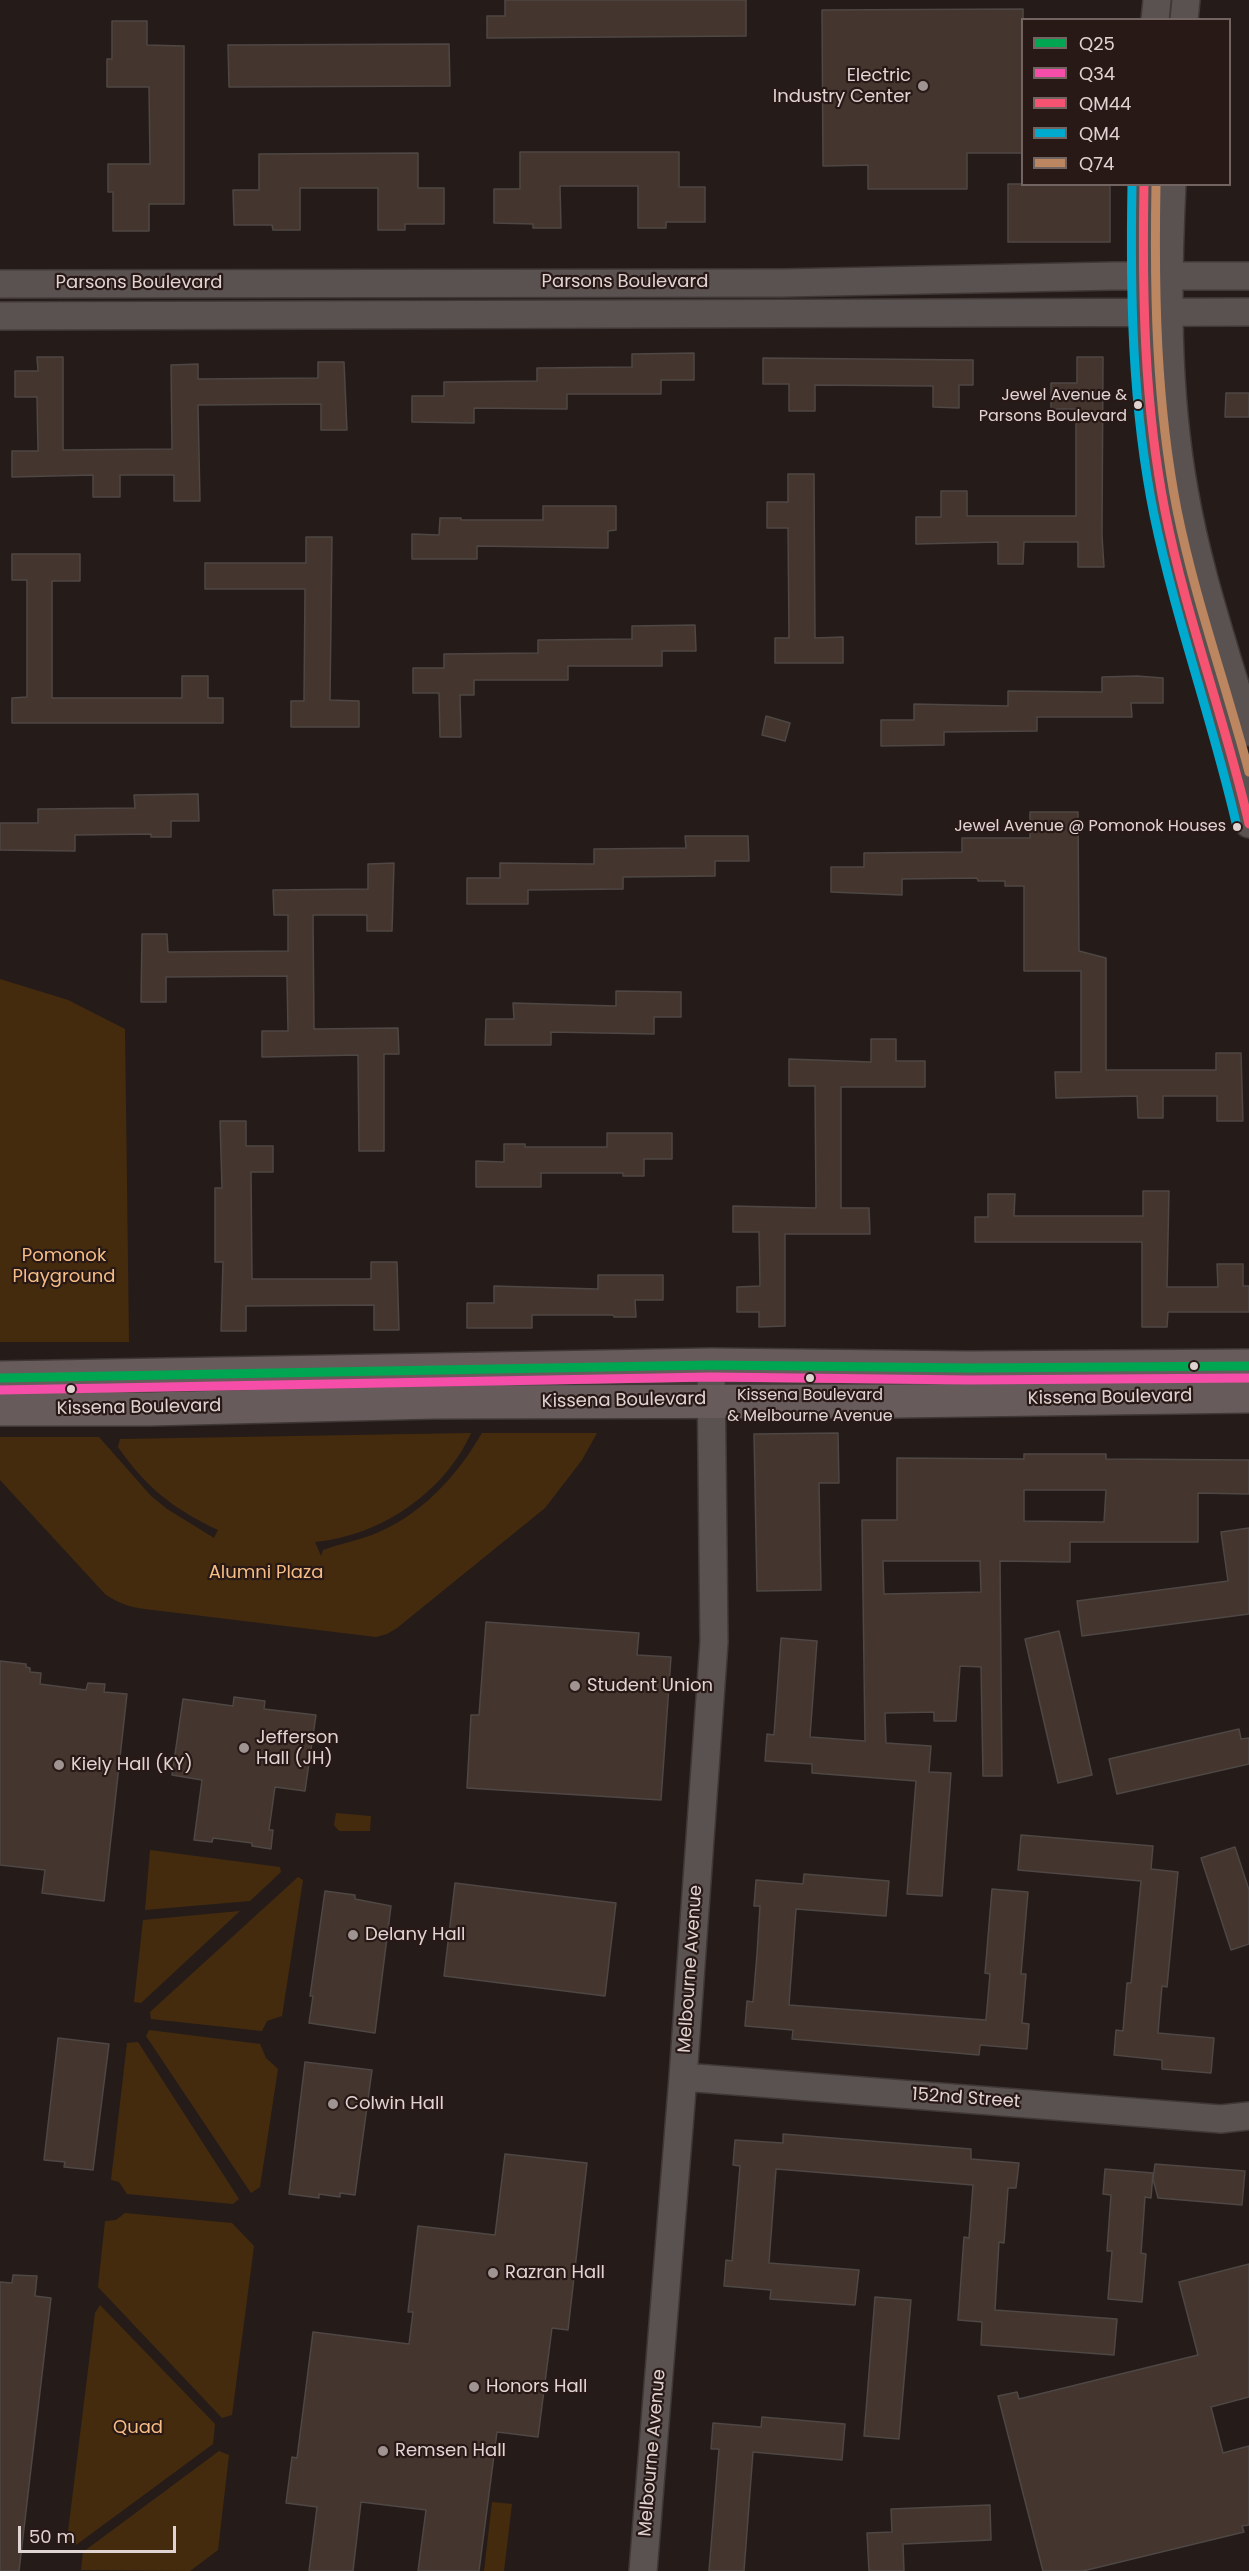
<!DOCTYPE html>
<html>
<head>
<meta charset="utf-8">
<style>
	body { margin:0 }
	#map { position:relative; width:1249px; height:2571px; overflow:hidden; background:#251c1a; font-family:Poppins,sans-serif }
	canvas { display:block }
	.legend { position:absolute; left:1021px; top:18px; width:210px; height:168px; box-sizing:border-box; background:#291916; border:2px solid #726461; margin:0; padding:8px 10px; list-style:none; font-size:18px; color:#e0d4d2 }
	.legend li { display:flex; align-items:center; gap:12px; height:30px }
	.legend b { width:30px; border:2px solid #726461 }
	.scale { position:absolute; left:18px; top:2526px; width:158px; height:27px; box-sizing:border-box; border:3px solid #e0d4d2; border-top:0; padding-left:8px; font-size:18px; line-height:21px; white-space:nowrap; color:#e0d4d2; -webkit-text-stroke:4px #291916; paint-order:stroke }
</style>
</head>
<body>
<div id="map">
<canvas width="1249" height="2571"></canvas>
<ul class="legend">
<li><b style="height:8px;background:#00a651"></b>Q25</li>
<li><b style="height:8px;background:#f54da8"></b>Q34</li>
<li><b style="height:8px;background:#f65372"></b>QM44</li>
<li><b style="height:8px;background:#00a9ce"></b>QM4</li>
<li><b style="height:8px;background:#bb8660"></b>Q74</li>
</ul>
<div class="scale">50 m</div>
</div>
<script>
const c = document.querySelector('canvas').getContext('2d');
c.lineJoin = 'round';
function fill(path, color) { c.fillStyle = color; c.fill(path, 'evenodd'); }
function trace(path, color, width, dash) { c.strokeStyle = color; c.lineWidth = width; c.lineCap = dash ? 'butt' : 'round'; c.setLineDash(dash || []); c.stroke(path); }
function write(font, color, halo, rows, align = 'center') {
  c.font = font + ' Poppins,sans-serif'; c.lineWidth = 4.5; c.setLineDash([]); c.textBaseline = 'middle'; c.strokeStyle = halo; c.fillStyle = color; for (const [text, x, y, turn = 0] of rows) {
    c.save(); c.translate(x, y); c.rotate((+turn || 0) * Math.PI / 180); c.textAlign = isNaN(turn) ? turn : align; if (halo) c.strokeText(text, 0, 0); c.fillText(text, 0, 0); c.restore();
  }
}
fill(new Path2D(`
	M0,979L68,1000L125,1029L129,1342H0Z
	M471,1433C444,1493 380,1536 315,1542L321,1556L323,1550C339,1544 356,1541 372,1535C420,1516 456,1478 482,1433H597L582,1460L545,1508L397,1628L387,1634L376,1637L153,1610C134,1608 120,1605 105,1594L0,1480V1437H99L151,1496L167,1509L214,1538L218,1530C172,1508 147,1488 118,1447L120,1439Z
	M336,1813L371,1816L370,1831H339L334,1825Z
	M150,1850L280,1867L281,1872L250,1901L145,1910Z
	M298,1877L303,1880L282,2016L267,2021L262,2031L151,2019L150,2012Z
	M240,1911L141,2003L134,2002L143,1920Z
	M149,2030L260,2044L266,2058L278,2069L260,2187L251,2193L146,2036Z
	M138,2042L239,2199L233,2204L127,2194L119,2182L111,2180L127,2043Z
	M125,2213L232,2223L254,2246L232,2415L222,2418L98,2287L105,2221L116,2220Z
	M100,2305L215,2424L213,2444L76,2545L67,2540L95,2313Z
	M219,2451L229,2455L218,2550L190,2571L81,2570L83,2552Z
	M492,2502L512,2504L504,2571H484Z`), '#452b0d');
const building = new Path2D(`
	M505,0H746V36L487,38V16H505Z
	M1023,9V153H967V189H868V165L823,166L822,10Z
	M112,21H147V45L184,46V204H149V231H113V192H108V164H150L149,87H107V59H112Z
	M449,44L450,86L229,87L228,45Z
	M520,152H679V187H705V222H666V228H638V186H560L561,228H533V224L494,223V189H520Z
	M418,153V188H444V224H405V230H378V188H300V230H273L272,225H234L233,190H259V154Z
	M1008,184H1110V242H1008Z
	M694,353V380H661V394H567V409L474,408V423L412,422V396H444V382L537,381V368L632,367V354Z
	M37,357H63V450L172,449L171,365L198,364V379L318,378V362H344L347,430H321V404L198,405L200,501H174V475H120V497H93V475L12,477V451H38L37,397H15V371H38Z
	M1077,357H1103L1102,536L1104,567H1078V542H1024L1023,564H998V542L916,544V517H941V491H967V516H1076V409H1051V383H1077Z
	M763,358L973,360V385H959V408L933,407V386L815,385V411H789V384H763Z
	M1226,393H1249V417H1225Z
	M788,474H814L815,638L843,637V663H775V638H789L788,528H767V502H788Z
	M543,506H616V530L608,531V548L477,546V559H412V534L439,535L440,518H461V520H543Z
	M306,537H332L330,700L359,701V727H291V701H304L305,589H205V563H306Z
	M12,554H80V581H52V698H182V676H208V698H223V723H12V698L27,697V580H12Z
	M695,625L696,651H662V666H568V680H474V695H460L461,737H440L439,693H413V668H444V654L538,653V640L632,639V626Z
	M1137,676L1163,678V703H1131L1132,717H1037V731L944,732V745L881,746V720H914V704L1008,706V691L1102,692V677Z
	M766,716L790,723L785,741L762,735Z
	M198,794L199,821H171V837H151V834L75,835V851L0,850V823H38V809L135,808L134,795Z
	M1030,812H1078L1079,951L1106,958V1070H1216V1053H1241L1243,1121H1217V1096H1163V1118H1138L1137,1096L1056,1098L1055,1072H1081V971H1024V886H1005V881H978L977,878L902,879V895L831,892V867H864V853L962,852V838H1030Z
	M685,836H748L749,861H715V876L623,877V889L528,890V904H467V878H500V863L594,864V849L686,848Z
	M394,863L392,931H367V915H313L314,1029L398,1028L399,1054H384V1151H359L358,1055L262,1057V1031H288L287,976L166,977V1002H141L142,934H167L168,952L288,951V915H274L273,890L368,889V864Z
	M616,991L681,992V1017H654V1034L551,1032V1045H485L486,1019H514L513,1003L616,1006Z
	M871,1039H896V1061H925V1087H841V1208H869L870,1234H785V1326L759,1327V1312H737V1287L760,1286L759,1232H733V1206L816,1208L815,1086H789V1059L871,1062Z
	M220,1121H246V1146H273V1172H251L252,1279H371V1262H397L399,1330H374V1305L246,1306V1331H221L223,1262H215V1188H222Z
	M607,1133H672V1159H644V1176H623V1173H541V1187H476V1161L504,1162V1144H525V1147H607Z
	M1143,1191H1169L1167,1287H1218L1217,1264H1243V1286H1249V1312H1168L1167,1327H1142V1242H975V1217H988V1194H1015L1014,1216H1143Z
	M598,1275H663V1300H635L636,1317H614L613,1315H532V1328H467V1303H494V1286L598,1289Z
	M838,1433L839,1483H819L821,1590L757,1591L754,1434Z
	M1024,1454H1106V1459L1249,1460V1494L1198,1493V1542H1070V1562L1000,1561L1002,1776H983L981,1667L960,1666L956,1721H934V1712L885,1713L886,1743L931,1746L929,1772L951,1773L942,1896L907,1894L916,1781L812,1773V1764L765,1761L767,1734L774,1735L781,1638L817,1641L810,1737L865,1741L862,1520H897V1458L1024,1459ZM1024,1490H1106L1104,1522L1024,1521ZM883,1561H980L981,1592L884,1594Z
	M1249,1528V1614L1082,1636L1077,1601L1228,1581L1221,1532Z
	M486,1622L639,1633L637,1655L671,1657L661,1800L467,1788L471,1715H479Z
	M1059,1631L1092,1775L1058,1783L1025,1639Z
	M0,1661L26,1664V1667L30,1668V1672L41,1673L40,1684L86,1690L88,1683L105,1684L104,1692L127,1694L104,1901L42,1893L45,1870L0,1865Z
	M234,1697L265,1701L264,1709L316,1715L305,1791L275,1787L269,1830H273L271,1849L252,1846V1843L213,1838L212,1842L194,1840L202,1780L172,1775L183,1699L233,1706Z
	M1239,1729L1241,1739L1249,1738V1764L1117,1794L1109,1759Z
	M1021,1835L1153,1846L1151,1869L1178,1872L1167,1987L1162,1986L1158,2033L1214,2038L1211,2073L1162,2069V2060L1114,2055L1116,2030L1123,2031L1127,1983H1131L1141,1881L1018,1870Z
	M1235,1847L1249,1890V1944L1231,1950L1201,1858Z
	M804,1874L889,1881L886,1916L796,1909L789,2005L986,2020L990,1974L985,1973L992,1889L1028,1892L1021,1974H1026L1022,2023L1029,2024L1027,2049L980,2045L979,2055L956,2053L792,2039L793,2030L745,2026L747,2001L753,2002L757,1954L760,1906H754L756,1880L803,1884Z
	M455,1883L616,1903L605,1996L444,1976Z
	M325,1891L355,1895V1899L391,1906L375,2033L309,2023L313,1996H310Z
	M58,2038L109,2044L93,2170L64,2167L65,2162L44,2160Z
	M305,2062L372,2070L355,2195L340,2193V2197L319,2194V2198L289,2194Z
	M783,2134L971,2149V2159L1019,2163L1016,2188H1008L1004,2243L999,2242L995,2310L1117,2319L1114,2355L981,2345L982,2322L958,2320L964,2237L969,2238L973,2185L776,2169L769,2263L859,2270L855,2305L770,2299L771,2290L724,2286L726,2260L732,2261L740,2166L733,2165L735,2140L783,2143Z
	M505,2154L587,2163L568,2330L552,2328L538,2437L497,2432L479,2571H418L426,2510L361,2502L353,2571H309L317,2507L286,2503L292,2457L297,2458L313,2332L409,2344L413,2312H408L418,2226L495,2235Z
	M1155,2164L1245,2171L1242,2205L1158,2198L1153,2179Z
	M1105,2169L1153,2173L1151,2198L1145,2197L1143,2226L1141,2253L1146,2254L1142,2302L1108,2299L1112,2251H1107L1111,2195L1103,2194Z
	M1249,2264V2397L1211,2407L1223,2453L1249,2446V2525L1242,2526L1244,2532L1083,2571H1043L998,2396L1017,2392L1019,2399L1198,2355L1179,2282Z
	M13,2275L37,2276L35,2296L51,2298L19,2571H0V2282L12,2283Z
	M875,2297L911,2300L899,2439L864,2436Z
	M762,2417L845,2424L842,2460L753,2452L744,2571H709L719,2449H711L713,2423L761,2427Z
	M990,2505L991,2540L903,2544L904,2571H869L867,2533L892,2532L891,2509Z`);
fill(building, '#44362e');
trace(building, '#4e4744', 1.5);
const minor = new Path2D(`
	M1155,20L1157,0
	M1184,20L1186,0
	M1144,184C1141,309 1146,434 1175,556C1196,646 1230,733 1249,824
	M1172,184C1167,286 1166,389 1184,490C1198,572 1226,652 1249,732
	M0,284L783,283L1114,276H1249
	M0,316L1249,312
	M683,2077L1221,2119L1249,2116
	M643,2571L683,2077L714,1642L711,1365`);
const major = new Path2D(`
	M0,1378L711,1365L969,1368L1249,1366
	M0,1409H150L433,1402L899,1401L1249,1396`);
trace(minor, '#3f3837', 30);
trace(major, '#3f3837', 36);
trace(minor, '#5a5250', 27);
trace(major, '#675c5b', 33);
trace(new Path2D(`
	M0,1378L711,1365L969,1368L1249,1366`), '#00a651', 9);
trace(new Path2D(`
	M0,1390L711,1377L969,1380L1249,1378`), '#f54da8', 9);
trace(new Path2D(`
	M1144,184C1142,294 1144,404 1165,511C1186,617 1225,719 1249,824`), '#f65372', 9);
trace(new Path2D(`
	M1132,184C1130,295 1132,407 1154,515C1176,621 1213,722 1237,827`), '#00a9ce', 9);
trace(new Path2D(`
	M1156,184C1154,293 1156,403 1177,510C1195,599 1226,685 1249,772`), '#bb8660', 9);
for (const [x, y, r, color] of [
	[923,86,6,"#9f9492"],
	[1138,405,5,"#e0d4d2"],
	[1237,827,5,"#e0d4d2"],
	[1194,1366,5,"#e0d4d2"],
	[810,1378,5,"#e0d4d2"],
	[71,1389,5,"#e0d4d2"],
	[575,1686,6,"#9f9492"],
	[244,1748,6,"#9f9492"],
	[59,1765,6,"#9f9492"],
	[353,1935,6,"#9f9492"],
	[333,2104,6,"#9f9492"],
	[493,2273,6,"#9f9492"],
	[474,2387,6,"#9f9492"],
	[383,2451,6,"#9f9492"]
]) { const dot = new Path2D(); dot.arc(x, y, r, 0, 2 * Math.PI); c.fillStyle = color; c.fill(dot); trace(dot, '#291916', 2); }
write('16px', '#e0d4d2', '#291916', [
	["Jewel Avenue &",1127,396],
	["Parsons Boulevard",1127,417],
	["Jewel Avenue @ Pomonok Houses",1226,827],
	["Kissena Boulevard",810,1396,"center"],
	["& Melbourne Avenue",810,1417,"center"]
], 'right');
write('18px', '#e0d4d2', '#291916', [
	["Electric",911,76,"right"],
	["Industry Center",911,97,"right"],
	["Student Union",587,1686],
	["Jefferson",256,1738],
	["Hall (JH)",256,1759],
	["Kiely Hall (KY)",71,1765],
	["Delany Hall",365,1935],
	["Colwin Hall",345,2104],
	["Razran Hall",505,2273],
	["Honors Hall",486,2387],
	["Remsen Hall",395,2451]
], 'left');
write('18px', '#e0d4d2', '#291916', [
	["Parsons Boulevard",625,282],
	["Parsons Boulevard",139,283],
	["Kissena Boulevard",1110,1398,-1],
	["Kissena Boulevard",624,1401,-1],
	["Kissena Boulevard",139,1408,-1],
	["Melbourne Avenue",691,1969,-86],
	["152nd Street",966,2099,4],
	["Melbourne Avenue",653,2453,-85]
]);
write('18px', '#f6bd84', '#291916', [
	["Pomonok",64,1256],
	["Playground",64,1277],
	["Alumni Plaza",266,1573],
	["Quad",138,2428]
]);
</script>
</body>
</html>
